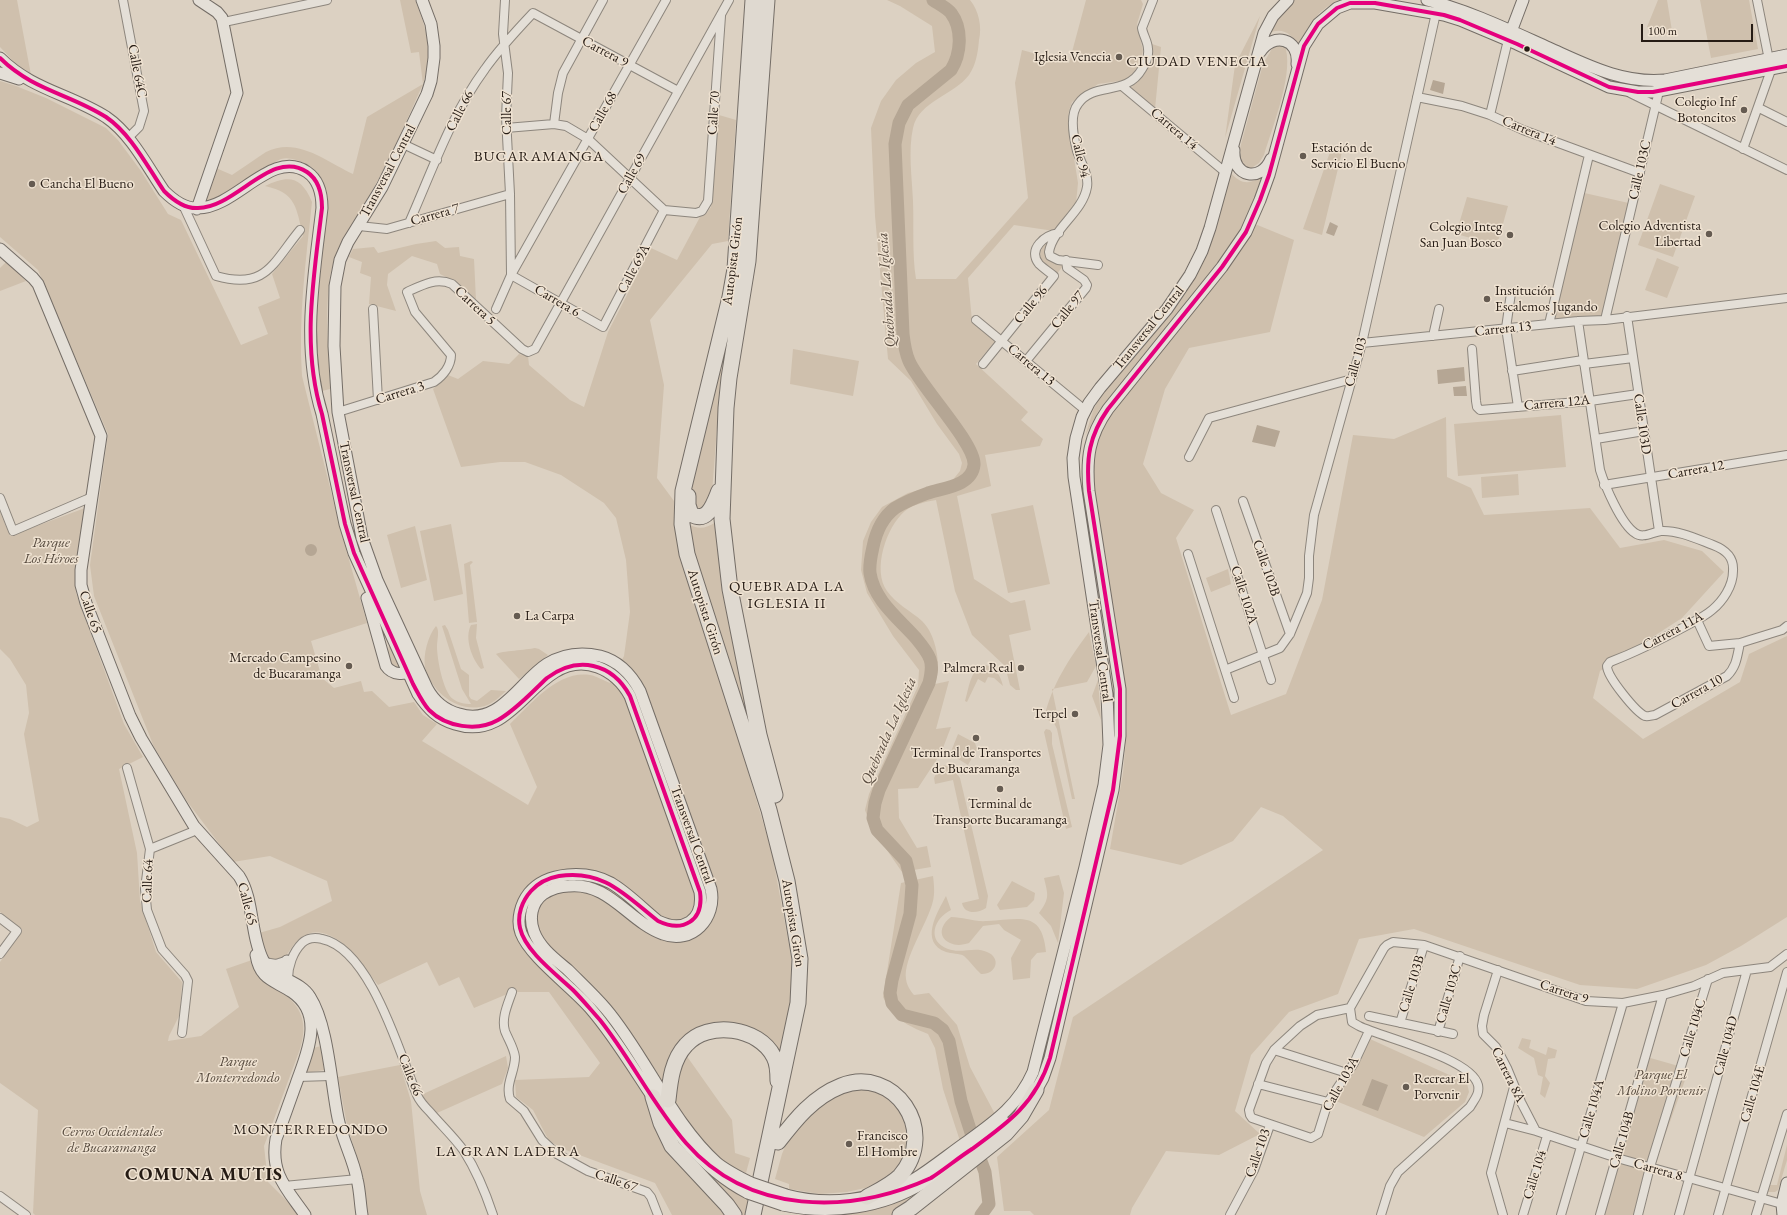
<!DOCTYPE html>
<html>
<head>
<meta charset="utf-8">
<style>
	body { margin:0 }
	#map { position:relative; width:1787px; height:1215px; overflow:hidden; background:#dcd1c2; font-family:"EB Garamond",serif }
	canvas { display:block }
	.scale { position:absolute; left:1641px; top:24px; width:112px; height:18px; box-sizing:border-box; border:2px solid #251b14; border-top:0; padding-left:5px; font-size:12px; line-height:14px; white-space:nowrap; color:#251b14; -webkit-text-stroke:3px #efe2d1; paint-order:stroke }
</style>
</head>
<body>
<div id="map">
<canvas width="1787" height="1215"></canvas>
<div class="scale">100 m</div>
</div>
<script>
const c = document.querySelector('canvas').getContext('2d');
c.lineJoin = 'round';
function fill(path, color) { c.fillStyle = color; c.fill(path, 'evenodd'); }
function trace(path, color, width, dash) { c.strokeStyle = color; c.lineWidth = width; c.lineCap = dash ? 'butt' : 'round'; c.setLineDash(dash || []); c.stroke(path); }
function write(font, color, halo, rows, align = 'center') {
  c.font = font + ' "EB Garamond",serif'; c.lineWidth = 3; c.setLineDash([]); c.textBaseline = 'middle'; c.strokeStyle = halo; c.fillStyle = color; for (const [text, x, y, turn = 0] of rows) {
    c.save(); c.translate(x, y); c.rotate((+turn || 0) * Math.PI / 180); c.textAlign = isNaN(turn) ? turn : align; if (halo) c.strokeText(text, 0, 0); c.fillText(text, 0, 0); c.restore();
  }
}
fill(new Path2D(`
	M0,0H17L31,75L17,65L0,47Z
	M400,0H415C427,29 433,53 423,84C407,119 392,157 372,191C356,221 333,248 329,283C325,318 329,355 330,389L322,391L316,345L315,324L328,200C325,184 321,170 304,163C297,160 289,157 281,159C276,161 271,165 267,167C246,179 227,198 203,203L216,168L232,175C244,167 255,159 266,152C297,136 327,162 353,174L367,117L423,84L419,52L411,53Z
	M887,0H970C979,11 982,27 979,40C978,52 976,65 969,75C954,95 919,101 913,128C908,151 912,177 913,201C914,226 912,254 916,279H956L1028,198L1015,83L1022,50L1069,63L1086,0H1141L1143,4L1137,24L1143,51L1140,62L1133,74L1126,80L1098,84L1072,102L1069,111L1068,120L1078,183L1076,203L1054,231L1014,225L968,278L972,321L996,340L976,364L1028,412L1021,420L1043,439L1040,446L985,455L991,486L957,496L974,579L1011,603L1025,600L1031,630L1009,635L1020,690H1016L1010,685L1005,666L972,635L955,591L936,500C925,502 914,504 905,511C886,527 872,570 887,591C896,604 911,611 922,621C936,634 942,666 935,684L949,681L936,729L951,727L941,753L918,788L898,789L899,818L917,848L927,846L931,867L902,872L871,827L865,810L869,794L918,686L919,670L893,636L867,593L861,570L863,541L871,522L882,507L908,493L951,482L960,471L962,463L959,454L937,424L911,381L888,359L875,216L871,128L881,101L896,80L916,63L935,52L932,26L900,6Z
	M1294,0H1341C1318,8 1308,26 1299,47C1292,34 1283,27 1269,33L1274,20Z
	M1658,0H1667L1673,37L1647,27Z
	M1700,0H1749L1758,49L1711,58Z
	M1260,16L1225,138L1235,65Z
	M1152,44L1161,47L1155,109L1129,89C1145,77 1152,64 1152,44Z
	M1277,44H1284C1296,69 1272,128 1264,155L1259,163L1250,169L1242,165L1240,148L1263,64L1273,47Z
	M0,81L16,86L46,98L106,128L118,140L141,171L168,214L181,220L241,345L268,334L258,307L280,298L272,274L303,236C296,208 297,193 265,186C289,175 301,176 312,202C306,260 298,318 302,376L342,535L367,623L311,641L322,678L334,688L361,681L364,692L372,691L389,707L414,702L423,715L437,724L422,741L528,805L537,787L510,724C531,704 558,670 590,675C597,676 604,681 610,683L624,656L630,612L626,560L616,518L604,503L561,475L525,462H500L461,467L433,389L448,375L458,379L483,361L509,364L519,354L528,356L529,365L570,400L584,407L608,332L651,248L677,260L700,217L706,214L711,207L719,115L736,120L728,241L712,244L650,320L664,385L657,478L674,501V525L684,569L737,734L772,853L791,956L792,992L781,1056L766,1039L702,1029L665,1081L646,1100L667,1149L726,1215H672L655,1183L566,1150L549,1141L533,1110L516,1097L515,1080L589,1077L600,1063L549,992H512L474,1008L459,977L439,986L427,962L378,985C364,967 348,941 326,934C311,929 301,936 292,947C290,950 287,955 284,957C266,969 262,945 259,933L280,927L332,901L327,881L270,856L233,862L186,800L154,747L94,596L90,565L108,434L38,270L0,237Z
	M1338,146L1342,152L1322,235L1303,229L1330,152Z
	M1230,172C1243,187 1252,184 1266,173L1244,225L1232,245L1147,355L1110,397L1099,410L1085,436L1093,411L1101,394L1173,308L1188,288L1198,271Z
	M1660,184L1695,196L1673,257L1638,245Z
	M1580,192L1633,204L1605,320L1549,324Z
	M1467,197L1508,206L1497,245L1456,234Z
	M1255,224L1294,240L1270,332L1189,348L1165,389L1143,464L1161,493L1194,510L1176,538L1231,715L1286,694L1322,600L1353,435L1394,439L1446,417L1447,477L1471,488L1484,515L1590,508L1620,548L1664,540L1702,551L1724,572L1682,618L1600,671L1593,698L1643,739L1740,682L1749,654L1787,636V917L1741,946L1706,965L1637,989L1580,985L1414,929L1359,939L1338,994L1289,1012L1251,1055L1235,1111L1260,1134L1219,1155L1166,1151L1132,1208L1130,1215H1034L1030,1211H1004L997,1157L1049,1110L1073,1017L1323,850L1283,816L1261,807L1233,841L1181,865L1110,849L1123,773L1127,728L1126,691L1094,490C1091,460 1091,451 1104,423Z
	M1052,236L1046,257L1051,261L1063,266L1056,275C1038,258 1034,255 1052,236Z
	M436,241L445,248L459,247L460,256L474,259L476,300L454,281L440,274L437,264L412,256L388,274L387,285L396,311L369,304L371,277L360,273L362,262L349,257L353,249L374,247L378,253L416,244Z
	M1657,258L1679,267L1667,298L1645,290Z
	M6,262L26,281L0,291V268Z
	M793,349L859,361L853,396L790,384Z
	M717,369L724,370L717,427L712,493L708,505L696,510L691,494L693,479Z
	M1561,415L1566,467L1458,476L1454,424Z
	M1518,474L1519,495L1482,498L1481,477Z
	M1033,505L1050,584L1008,593L991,514Z
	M85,508L75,582L76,593L124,724L143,757L119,769L137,853L140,901L156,952L182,982L180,1014L169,1036L168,1041L201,1036L239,1007L226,969L252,960C259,969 267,981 276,989C280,992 285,994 289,998C305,1013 306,1029 300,1049L264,1146L268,1182L293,1207L298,1215H35L33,1213L38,1110L0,1083V962L22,932V929L0,912V817L10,819L27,827L39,821L24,734L29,713L26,685L10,659L0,649V512L10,536Z
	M716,522C721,600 741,677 756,754L704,595L686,523C698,530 705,529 716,522Z
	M451,524L463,594L434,601L420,531Z
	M415,526L427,580L401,588L387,535Z
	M471,561L473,562L470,565L477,622L469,623L464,564Z
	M1228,569L1231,584L1211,592L1206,578Z
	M477,624L476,638L484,668L481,669C472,659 464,638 471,625Z
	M445,625L448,630L461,669L469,675V696L471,699L477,701L491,690L506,691C498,698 491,706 480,707C455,711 431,691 425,667C423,654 428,636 436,626C440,630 437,640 437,647C437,658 443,692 453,699C458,703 465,704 471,704L462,689L442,626Z
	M1089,632L1096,666L1087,682L1052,689L1075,799H1072L1057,729L1054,723L1044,718C1052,684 1069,659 1089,632Z
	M389,645L401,669L389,666L387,658Z
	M535,648L539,649L548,655L519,679L496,654C501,651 527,650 535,648Z
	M986,665C997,669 1000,675 1003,686L994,678L988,677L985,683L978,679L967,702L965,701C969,689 970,667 986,665Z
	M1098,680L1101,720L1092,696Z
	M1046,729L1050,730L1052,733V744L1072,827L1066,829L1044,732Z
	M958,734L975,743L977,749L968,765L950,754Z
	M943,765C951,767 955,771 960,778L988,896L986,908C977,914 964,914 962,903L979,899L953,780L935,784L934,778L940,766Z
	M1059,875L1064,893L1058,943L1051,926L1039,913C1050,898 1048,895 1044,878Z
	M933,876C934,884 935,893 933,901C928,923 903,958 906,979C907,986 910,990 914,995L929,993L957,1025L970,1067L995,1114L960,1141L943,1089L935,1048L928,1034C906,1025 894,1019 883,997L901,883Z
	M1012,881L1035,893L1034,900L1027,907L1000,910L997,905Z
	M946,896L951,910C934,918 926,941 948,949C961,954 975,946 987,952C1002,958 996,975 981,974C975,969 970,961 964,956C960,953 951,954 946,952C919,942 937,913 946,896Z
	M951,917C963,917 974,922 987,921C1019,920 1042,909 1046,952L1037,953L1031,960L1030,978L1013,980L1011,958L1021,940L1004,930L999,924L983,926L969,943C963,945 956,946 950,943C937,937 941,924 951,917Z
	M1522,1038L1531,1040L1529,1048L1546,1055L1548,1047L1557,1050L1555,1058L1548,1059L1545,1076L1550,1083L1545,1098L1540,1094L1543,1077L1538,1075L1534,1058L1518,1048Z
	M1370,1039L1467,1083L1469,1092L1465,1102L1424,1137L1336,1101Z
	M321,1046L324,1070L306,1073L313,1048Z
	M686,1055L732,1120L735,1153L750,1158L746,1173C712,1160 693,1129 674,1100L680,1064Z
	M506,1056L508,1068L502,1084L437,1113L421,1095Z
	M1647,1057L1689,1069L1653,1169L1640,1215H1601Z
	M400,1065L411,1101L420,1191L427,1215H366L363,1176L347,1125L338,1077Z
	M860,1087L883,1095L895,1103L908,1124L907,1151L892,1175L874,1186L847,1192L820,1194L789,1189V1184L775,1179L782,1154L787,1142L811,1112L844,1091Z
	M1787,1145V1160L1778,1190L1775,1192H1768L1770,1185H1777Z
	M688,1157L718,1181L748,1199L747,1215H740Z
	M931,1183L892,1215H836C874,1211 898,1199 931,1183Z`), '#cfc0ad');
fill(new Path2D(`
	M1433,80L1445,83L1443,94L1430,90Z
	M1330,222L1338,226L1334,236L1326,233Z
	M1464,367L1465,381L1438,384L1437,370Z
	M1466,386L1467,396H1454L1453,387Z
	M1257,425L1280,431L1275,447L1252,442Z
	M305 550a6 6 0 1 1 12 0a6 6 0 1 1-12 0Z
	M1372,1079L1388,1085L1378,1111L1362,1105Z`), '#b5a694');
trace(new Path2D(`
	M933,0C939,4 947,8 951,13C963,29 961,54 951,70L908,105L899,123L895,144L903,334C904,343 905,352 909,361C919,385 976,444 974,465C972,486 943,488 928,493C917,497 905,502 895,508C883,517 876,532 873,547C871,556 869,564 870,573C874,600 898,618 915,637C920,643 927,651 930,659C933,667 931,675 929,683L879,790L875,803L873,818L877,830L906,861L912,885L910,914L892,980L890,993L892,1003L902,1015L934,1023L943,1030L949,1041L961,1101L974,1142L985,1172L989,1204L981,1215`), '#b5a694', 13);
const street = new Path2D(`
	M123,0L144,111L139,127L128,138
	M505,0L503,34L508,73L506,117L510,194L511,275L603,327L664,210
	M224,22L327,0
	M1122,86L1225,172
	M1630,93L1787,170
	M1417,97L1462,106L1490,115L1523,130L1640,173
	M1759,108L1787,122
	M1490,115L1508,40
	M554,124L558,93L563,73L603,0
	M506,128L554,124L566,126L588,139L664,210L696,213L702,211L708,201L721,16
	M403,144L437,160
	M1743,149L1771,70L1757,0
	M183,205L216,276C266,290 272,264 300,230
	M409,223C432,171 451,115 485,69C499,49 516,31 533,13L678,91
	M359,226L387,229L510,194
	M1098,265L1058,260L1050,256L1049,252C1053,228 1083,212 1087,187C1089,175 1081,163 1077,151C1074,139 1069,115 1078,104C1094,81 1126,97 1142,69C1146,63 1149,56 1148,49C1148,42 1143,35 1142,28L1153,0
	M1511,293L1506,328L1518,407
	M373,309L378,400
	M496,309L511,275L666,0
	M1627,316L1659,531
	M976,320L1085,410
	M1605,320L1659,91
	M1578,321L1600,470C1605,486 1621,524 1635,533C1643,539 1652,532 1661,531C1678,530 1697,539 1713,545C1726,550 1734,557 1733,571C1733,586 1723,601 1712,610C1705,616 1695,621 1686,626C1662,639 1636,652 1610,662L1607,666C1607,677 1636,712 1645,716C1648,717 1652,715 1655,715L1727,676C1737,666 1737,656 1740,643
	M1549,324L1589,155
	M1433,336L1439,309
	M1362,343L1578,321L1605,320L1787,298
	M1472,349L1476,401L1477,407L1480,410L1590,401L1638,394
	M1026,361L1086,288L1087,285L1084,280L1067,268L1066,260
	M983,364L1054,276C1049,272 1043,268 1039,264C1027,249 1045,235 1059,233
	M1584,364L1633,358
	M1512,371L1583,360
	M338,412L434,382C443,376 451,366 451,355L415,312L407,292C422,285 436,277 452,284L522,349L528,352L535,349L729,0
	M1596,439L1644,431
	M1189,457L1209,418L1352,379
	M1604,485L1787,455
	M0,498L13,531L92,497
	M1243,501L1290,634
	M1216,510L1271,680
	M1188,554L1234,698
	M1697,620L1709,646L1740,643L1782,630L1787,626
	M1225,670L1280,648L1290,634L1307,593L1309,578V556L1314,515L1362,343L1436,13
	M127,768L150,849L145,889L147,910L162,949L185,975L188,981L182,1033
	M150,849L197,830
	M0,918L17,931L0,954
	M264,962L276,964L288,960
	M1498,970L1484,1015L1482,1026L1483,1034L1496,1047L1507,1068L1521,1102L1536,1131L1617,1158L1782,1204
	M288,979C288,966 293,952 302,943C307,938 315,937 322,939C371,949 400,1055 417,1095C420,1102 425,1107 430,1112C441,1125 454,1137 464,1151C476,1170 486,1194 493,1215
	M512,992C508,1004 501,1018 505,1031C508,1039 514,1048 515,1057C515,1072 505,1084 510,1099L524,1111L542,1140L557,1154L588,1171L647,1192L651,1197L658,1215
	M1350,1008L1384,948L1387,945L1393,942L1424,945L1586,1001L1623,1003L1663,995L1694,986L1723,973L1770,967L1787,954
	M1350,1008L1317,1015L1300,1026L1274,1050L1266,1063L1249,1110L1250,1115L1252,1118L1311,1138L1318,1134L1328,1102L1354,1063L1369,1031
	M1350,1008L1352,1022L1359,1026C1384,1038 1471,1058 1478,1085C1480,1094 1474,1100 1470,1107L1398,1172L1390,1186L1381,1215
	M1369,1016L1453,1034
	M1400,1023L1424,945
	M1438,1032L1460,956
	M1274,1050L1347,1073
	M298,1077L330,1076
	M1258,1084L1328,1102
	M1505,1123L1536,1131
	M284,1186L358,1179
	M0,1196L26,1215
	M1230,1215L1254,1170L1270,1125
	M1503,1215L1491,1173L1514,1087
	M1523,1215L1547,1136
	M1561,1215L1623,1003
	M1600,1215L1663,995
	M1638,1215L1650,1167L1708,979
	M1679,1215L1747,970
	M1718,1215L1787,972
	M1756,1215L1787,1114`);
const secondary = new Path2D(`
	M422,0L431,24L434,46V58L431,81L427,94L382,187L348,242L340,260L335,286L334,346L338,412L362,538L377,580L427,688C434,701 444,710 459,714C499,727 519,682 547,664C563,654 582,652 600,656C619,661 631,674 640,691L711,889C717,918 692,945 663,934C629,922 609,882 569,886C559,886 551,889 543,894C531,903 529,919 534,932C540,948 555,959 568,970C581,983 594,995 606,1009C645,1055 672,1123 717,1163C727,1171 739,1177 751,1183
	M1427,0C1470,11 1509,30 1549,48C1587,65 1623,84 1665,80L1787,55
	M1509,37L1523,0
	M1260,52C1273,32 1300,38 1297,64
	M0,58C32,90 70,94 106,117C131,134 147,166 164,191C173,200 185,209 198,208C236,208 272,148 307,172C319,180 322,195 322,208C314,276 301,346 322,414L345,524L354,553L418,694C428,709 438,719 455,724C502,739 522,692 555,672C584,654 615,669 630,696L700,892C704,921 683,933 658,921C643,909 628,893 611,883C587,870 547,871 529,893C521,903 516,920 521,933C530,957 572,987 590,1008C644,1070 671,1153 748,1193
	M0,73L19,79
	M1234,150C1232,177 1261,183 1271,159
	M197,209L237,93L222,18L217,12L199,0
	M0,249L33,278L38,284L101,436L81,570V585L86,603L130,716L141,738L194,826L239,876C254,899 250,934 263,960C272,979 299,979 310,997C328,1025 331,1084 338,1118C342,1139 353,1158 357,1179C360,1191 360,1203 362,1215
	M367,598L386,666C392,675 404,675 413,671
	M256,955C260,980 274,980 292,992C326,1015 306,1055 296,1084C289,1103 283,1121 276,1139C270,1174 287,1189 305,1215
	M278,981L279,973L287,961
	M1033,1096L1043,1078L1050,1058L1113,790L1120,736V689L1089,491C1086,458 1089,436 1108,409L1222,267L1246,232L1260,200L1269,175L1304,46L1318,24L1337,8L1350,3H1375L1444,15L1460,20L1517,44L1609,87L1638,92H1653L1787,66
	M786,1195C827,1206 875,1201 913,1180C931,1169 948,1155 965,1143C994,1122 1018,1106 1033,1072L1085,867L1104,785L1109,745L1107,694L1074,477L1073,458L1076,438L1082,417L1089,403L1100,388L1167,309L1190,275L1202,251L1210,228L1264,33L1273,16L1288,0
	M783,1205C831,1215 882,1208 923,1183C938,1174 952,1163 966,1153C979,1143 994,1133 1007,1123
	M1783,1215L1782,1204L1787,1183`);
const highway = new Path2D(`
	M767,0L748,261L729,378L726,408L722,519L730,589L759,735L775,795
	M688,496V505L691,514C708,524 714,503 719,491
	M653,1097L661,1123L672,1146L727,1205L734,1215
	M668,1100C670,1081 672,1060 686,1045C708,1020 759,1027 774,1057C778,1064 778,1073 778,1081
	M778,1142C795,1120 813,1097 841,1086C893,1065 940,1130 900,1176C891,1185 878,1191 867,1197
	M753,1215L798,1003L800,959L787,881L769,810L687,554L682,524L683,491L730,297L735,269L753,0
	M900,1215L911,1208L1006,1133L1021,1116L1036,1090`);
trace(street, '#8d867d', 10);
trace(secondary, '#746d66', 13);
trace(highway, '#746d66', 17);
trace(street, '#e4dfd7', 8);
trace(secondary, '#e4dfd7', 11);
trace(highway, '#dfd9d0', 15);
const secondaryBridge = new Path2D(`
	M751,1183L786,1195
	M748,1193L783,1205`);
trace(secondaryBridge, '#746d66', 13, []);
trace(secondaryBridge, '#e4dfd7', 11);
trace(new Path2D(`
	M0,58C32,90 70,94 106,117C131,134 147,166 164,191C173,200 185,209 198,208C236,208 272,148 307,172C319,180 322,195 322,208C314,276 301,346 322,414L345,524L354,553L413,684C418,693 422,702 429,710C446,727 477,732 498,720C516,710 532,692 547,678C578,655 612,663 630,696L700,892C704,921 683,933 658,921C626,896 604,869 559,876C548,878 539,882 531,891C522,901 517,915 520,928C525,951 556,974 573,990C582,999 591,1010 600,1020C631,1059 653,1105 686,1143C749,1215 849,1215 931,1178C945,1169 958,1158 972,1149C1008,1123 1036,1103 1050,1058L1113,790L1120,736V689L1089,491C1086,458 1089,436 1108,409L1222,267L1246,232L1260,200L1269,175L1304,46L1318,24L1337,8L1350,3H1375L1444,15L1460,20L1517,44L1609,87L1638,92H1653L1787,66`), '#e5007d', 4);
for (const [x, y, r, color] of [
	[1527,49,3.5,"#251b14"],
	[1119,57,4,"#655b51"],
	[1744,110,4,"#655b51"],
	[1303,156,4,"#655b51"],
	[32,184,4,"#655b51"],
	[1709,234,4,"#655b51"],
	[1510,235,4,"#655b51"],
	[1487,299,4,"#655b51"],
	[517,616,4,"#655b51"],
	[349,666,4,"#655b51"],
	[1021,668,4,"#655b51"],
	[1075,714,4,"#655b51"],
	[976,738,4,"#655b51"],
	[1000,789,4,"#655b51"],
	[1406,1087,4,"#655b51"],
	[849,1144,4,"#655b51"]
]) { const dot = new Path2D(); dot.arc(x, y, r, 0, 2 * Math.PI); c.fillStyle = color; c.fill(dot); trace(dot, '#efe2d1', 1.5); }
write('14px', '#251b14', '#efe2d1', [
	["Carrera 9",605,52,28],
	["Calle 64C",137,71,79],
	["Calle 66",460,111,-63],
	["Calle 68",603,112,-61],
	["Calle 67",507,113,-90],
	["Calle 70",714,113,-86],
	["Carrera 14",1174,129,40],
	["Carrera 14",1529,131,22],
	["Calle 94",1080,156,77],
	["Calle 103C",1640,170,-77],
	["Transversal Central",388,171,-62],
	["Calle 69",632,174,-61],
	["Carrera 7",435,215,-16],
	["Autopista Girón",733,261,-83],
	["Calle 69A",634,269,-62],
	["Carrera 6",557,301,30],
	["Calle 96",1031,305,-51],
	["Carrera 5",475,306,43],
	["Calle 97",1068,310,-51],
	["Transversal Central",1149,328,-51],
	["Carrera 13",1503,329,-6],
	["Calle 103",1356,362,-75],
	["Carrera 13",1031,365,40],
	["Carrera 3",400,393,-17],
	["Carrera 12A",1557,403,-5],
	["Calle 103D",1642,424,82],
	["Carrera 12",1696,470,-10],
	["Transversal Central",354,492,78],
	["Calle 102B",1266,568,71],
	["Calle 102A",1244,595,72],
	["Calle 65",90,612,71],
	["Autopista Girón",705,612,72],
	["Carrera 11A",1673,631,-28],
	["Transversal Central",1100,651,82],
	["Carrera 10",1697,692,-29],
	["Transversal Central",692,835,70],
	["Calle 64",148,881,-88],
	["Calle 65",247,904,75],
	["Autopista Girón",793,923,81],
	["Calle 103B",1412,984,-73],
	["Carrera 9",1564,992,18],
	["Calle 103C",1449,994,-74],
	["Calle 104C",1693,1028,-73],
	["Calle 104D",1726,1046,-75],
	["Calle 66",410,1075,68],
	["Carrera 8A",1508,1075,64],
	["Calle 103A",1341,1084,-61],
	["Calle 104E",1753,1094,-74],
	["Calle 104A",1592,1109,-74],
	["Calle 104B",1622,1140,-74],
	["Calle 103",1258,1153,-71],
	["Carrera 8",1658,1170,16],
	["Calle 104",1535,1175,-73],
	["Calle 67",616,1181,19]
]);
write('14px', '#251b14', '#efe2d1', [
	["Iglesia Venecia",1111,57],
	["Colegio Inf",1736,102],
	["Botoncitos",1736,118],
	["Estación de",1311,148,"left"],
	["Servicio El Bueno",1311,164,"left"],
	["Cancha El Bueno",40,184,"left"],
	["Colegio Adventista",1701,226],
	["Libertad",1701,242],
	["Colegio Integ",1502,227],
	["San Juan Bosco",1502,243],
	["Institución",1495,291,"left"],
	["Escalemos Jugando",1495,307,"left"],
	["La Carpa",525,616,"left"],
	["Mercado Campesino",341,658],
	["de Bucaramanga",341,674],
	["Palmera Real",1013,668],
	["Terpel",1067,714],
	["Terminal de Transportes",976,753,"center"],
	["de Bucaramanga",976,769,"center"],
	["Terminal de",1000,804,"center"],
	["Transporte Bucaramanga",1000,820,"center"],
	["Recrear El",1414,1079,"left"],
	["Porvenir",1414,1095,"left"],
	["Francisco",857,1136,"left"],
	["El Hombre",857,1152,"left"]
], 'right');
write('italic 14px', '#55493d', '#efe2d1', [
	["Parque",51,543],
	["Los Héroes",51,559],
	["Parque",238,1062],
	["Monterredondo",238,1078],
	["Parque El",1661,1075],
	["Molino Porvenir",1661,1091],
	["Cerros Occidentales",112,1132],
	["de Bucaramanga",112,1148]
]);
c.letterSpacing = '1px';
write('15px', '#251b14', '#efe2d1', [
	["CIUDAD VENECIA",1197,62],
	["BUCARAMANGA",539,157],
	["QUEBRADA LA",787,587],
	["IGLESIA II",787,604],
	["MONTERREDONDO",311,1130],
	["LA GRAN LADERA",508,1152]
]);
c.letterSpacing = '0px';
write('italic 15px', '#584b3f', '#efe2d1', [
	["Quebrada La Iglesia",887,290,-94],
	["Quebrada La Iglesia",889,731,-66]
]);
c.letterSpacing = '1px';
write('bold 18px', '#251b14', '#efe2d1', [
	["COMUNA MUTIS",204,1175]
]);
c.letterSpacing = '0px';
</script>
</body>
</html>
